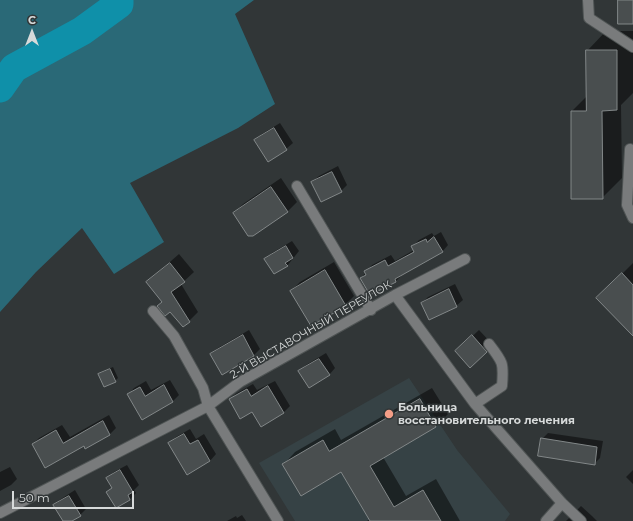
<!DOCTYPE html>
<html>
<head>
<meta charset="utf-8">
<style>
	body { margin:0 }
	#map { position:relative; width:633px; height:521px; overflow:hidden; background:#313637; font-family:Montserrat,sans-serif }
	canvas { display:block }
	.north { position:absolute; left:12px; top:12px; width:40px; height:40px; -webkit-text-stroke:3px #313637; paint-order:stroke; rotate:0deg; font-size:11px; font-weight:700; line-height:16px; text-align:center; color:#d7dada }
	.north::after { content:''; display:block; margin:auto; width:14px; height:18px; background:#d7dada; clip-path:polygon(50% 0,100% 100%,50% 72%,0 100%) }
	.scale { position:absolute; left:12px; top:491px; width:122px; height:18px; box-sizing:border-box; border:2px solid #d7dada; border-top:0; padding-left:5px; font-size:12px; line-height:14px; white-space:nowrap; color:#d7dada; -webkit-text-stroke:3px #313637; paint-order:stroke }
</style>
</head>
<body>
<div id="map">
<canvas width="633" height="521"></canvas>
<div class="north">С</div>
<div class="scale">50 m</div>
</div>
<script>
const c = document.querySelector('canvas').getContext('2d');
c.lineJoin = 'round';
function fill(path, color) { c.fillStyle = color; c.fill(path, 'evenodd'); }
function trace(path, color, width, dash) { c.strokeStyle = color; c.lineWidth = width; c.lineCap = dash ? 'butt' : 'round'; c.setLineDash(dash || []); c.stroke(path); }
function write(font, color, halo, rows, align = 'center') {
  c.font = font + ' Montserrat,sans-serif'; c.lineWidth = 3; c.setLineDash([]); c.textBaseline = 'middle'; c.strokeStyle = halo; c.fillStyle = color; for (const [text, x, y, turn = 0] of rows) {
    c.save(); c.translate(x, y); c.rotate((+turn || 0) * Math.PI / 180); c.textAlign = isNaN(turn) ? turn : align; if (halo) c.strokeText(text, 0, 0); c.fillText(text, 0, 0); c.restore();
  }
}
fill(new Path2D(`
	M409,378L457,450L510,514L505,521H295L259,463Z`), '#364245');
fill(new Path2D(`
	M0,0H254L235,14L275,104L238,128L130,183L164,242L114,274L82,228L36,272L0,312Z`), '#2a6977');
fill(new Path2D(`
	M606,31H633V93L621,105L622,178L602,198L572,111L587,96V51Z
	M280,123L293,143L286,149L255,140L262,134Z
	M338,166L347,185L341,191L312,182L319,176Z
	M281,178L297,202L288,211L253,235L234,213L243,204Z
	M441,232L448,245L442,252L402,275L396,281L361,278L372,265L391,255L395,261L414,250L412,247L419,240L432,233L434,236Z
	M292,241L299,251L287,266L266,259L272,253Z
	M179,254L194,272L181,284L198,312L189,321L147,282Z
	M334,262L354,296L345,305L291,291L300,282Z
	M633,263V335L598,298Z
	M455,284L463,300L456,306L422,303L428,297Z
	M249,330L260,349L254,355L222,373L211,354L218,348Z
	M479,330L493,345L486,352L463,345Z
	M326,353L335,368L329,375L299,372L306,365Z
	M113,367L118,378L115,381L99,375L102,372Z
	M170,380L179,395L173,401L142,419L128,395L134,388L146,381L151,390Z
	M275,381L290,406L284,412L261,425L253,411L230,399L237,393L253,384L257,390Z
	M432,388L448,414L436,426L383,457L406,496L436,479L460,521H367L370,519L342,471L284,464L295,452L335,429L341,440Z
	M109,415L116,428L110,434L86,447L84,445L33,444L39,438L62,425L70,437Z
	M190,429L196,439L204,434L216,454L210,461L187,474L170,444L176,437Z
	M548,433L603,441L600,458L594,464L542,439Z
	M127,465L139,485L134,490L136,493L130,499L116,507L108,492L113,487L108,478L114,472Z
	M10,467L17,479L11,485L0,491V472Z
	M633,470V484L626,477Z
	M75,490L86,509L80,515L70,521H64L54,505L61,499Z
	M581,506L592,516L597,521H566Z
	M242,515L246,521H227L236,516L237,518Z`), '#0007');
trace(new Path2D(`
	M0,88L14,68L82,31L119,4V0`), '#0f90a9', 29);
const building = new Path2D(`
	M618,0H633V24H618Z
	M586,50H617V110L602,111L603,199H571V111H586Z
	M274,128L287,150L268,162L254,140Z
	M332,172L342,192L321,202L311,182Z
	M271,187L288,212L253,236H248L233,213Z
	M434,237L443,252L395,279L396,282L370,295L360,278L366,275L364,271L385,260L388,266L414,252L411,246L426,239L427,242Z
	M286,246L293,258L285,263L288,266L274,274L264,259Z
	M170,263L185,282L171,292L190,322L183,327L170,312L165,316L157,306L162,302L146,282Z
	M325,270L346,306L311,326L290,291Z
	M622,273L633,285V336L596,298Z
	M449,289L457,307L429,320L421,303Z
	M243,335L254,356L222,375L210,354Z
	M472,335L487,352L470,368L455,351Z
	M319,359L330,375L309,388L298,371Z
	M110,369L116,382L104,387L98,374Z
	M164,385L173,402L142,420L127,394L140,387L145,396Z
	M268,386L284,413L261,427L252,412L240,419L229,399L247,389L251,396Z
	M420,399L436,427L370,466L394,507L423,490L441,521H370L341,472L301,496L282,464L323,440L329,451Z
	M103,421L110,435L85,449L84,446L45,468L32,444L56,430L63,443Z
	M184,434L190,444L198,440L210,461L187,475L168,443Z
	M541,438L597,447L595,465L538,456Z
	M120,470L133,492L128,495L130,500L116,508L106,492L112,488L106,478Z
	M69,496L81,516L72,521H63L53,505Z`);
fill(building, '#494e4f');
trace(building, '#828788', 1);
const minor = new Path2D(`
	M588,0L589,18L633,47
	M630,149L627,205L633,218
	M297,186L371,310
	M395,295L475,404L562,503L581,521
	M153,311L174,336L203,388L208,406L278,521
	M475,404L502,386C504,363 503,362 489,344
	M0,513L208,406L240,382L395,295L465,259
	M546,521L562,503`);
trace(minor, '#4f5454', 12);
trace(minor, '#797b7c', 10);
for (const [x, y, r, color] of [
	[389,414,5,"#f49e87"]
]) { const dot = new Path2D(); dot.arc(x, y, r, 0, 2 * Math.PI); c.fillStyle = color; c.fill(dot); trace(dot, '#313637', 1.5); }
write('11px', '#d7dada', '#313637', [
	["2-Й ВЫСТАВОЧНЫЙ ПЕРЕУЛОК",311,330,-30]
]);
write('bold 11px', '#d7dada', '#313637', [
	["Больница",398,408],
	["восстановительного лечения",398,421]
], 'left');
</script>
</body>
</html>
